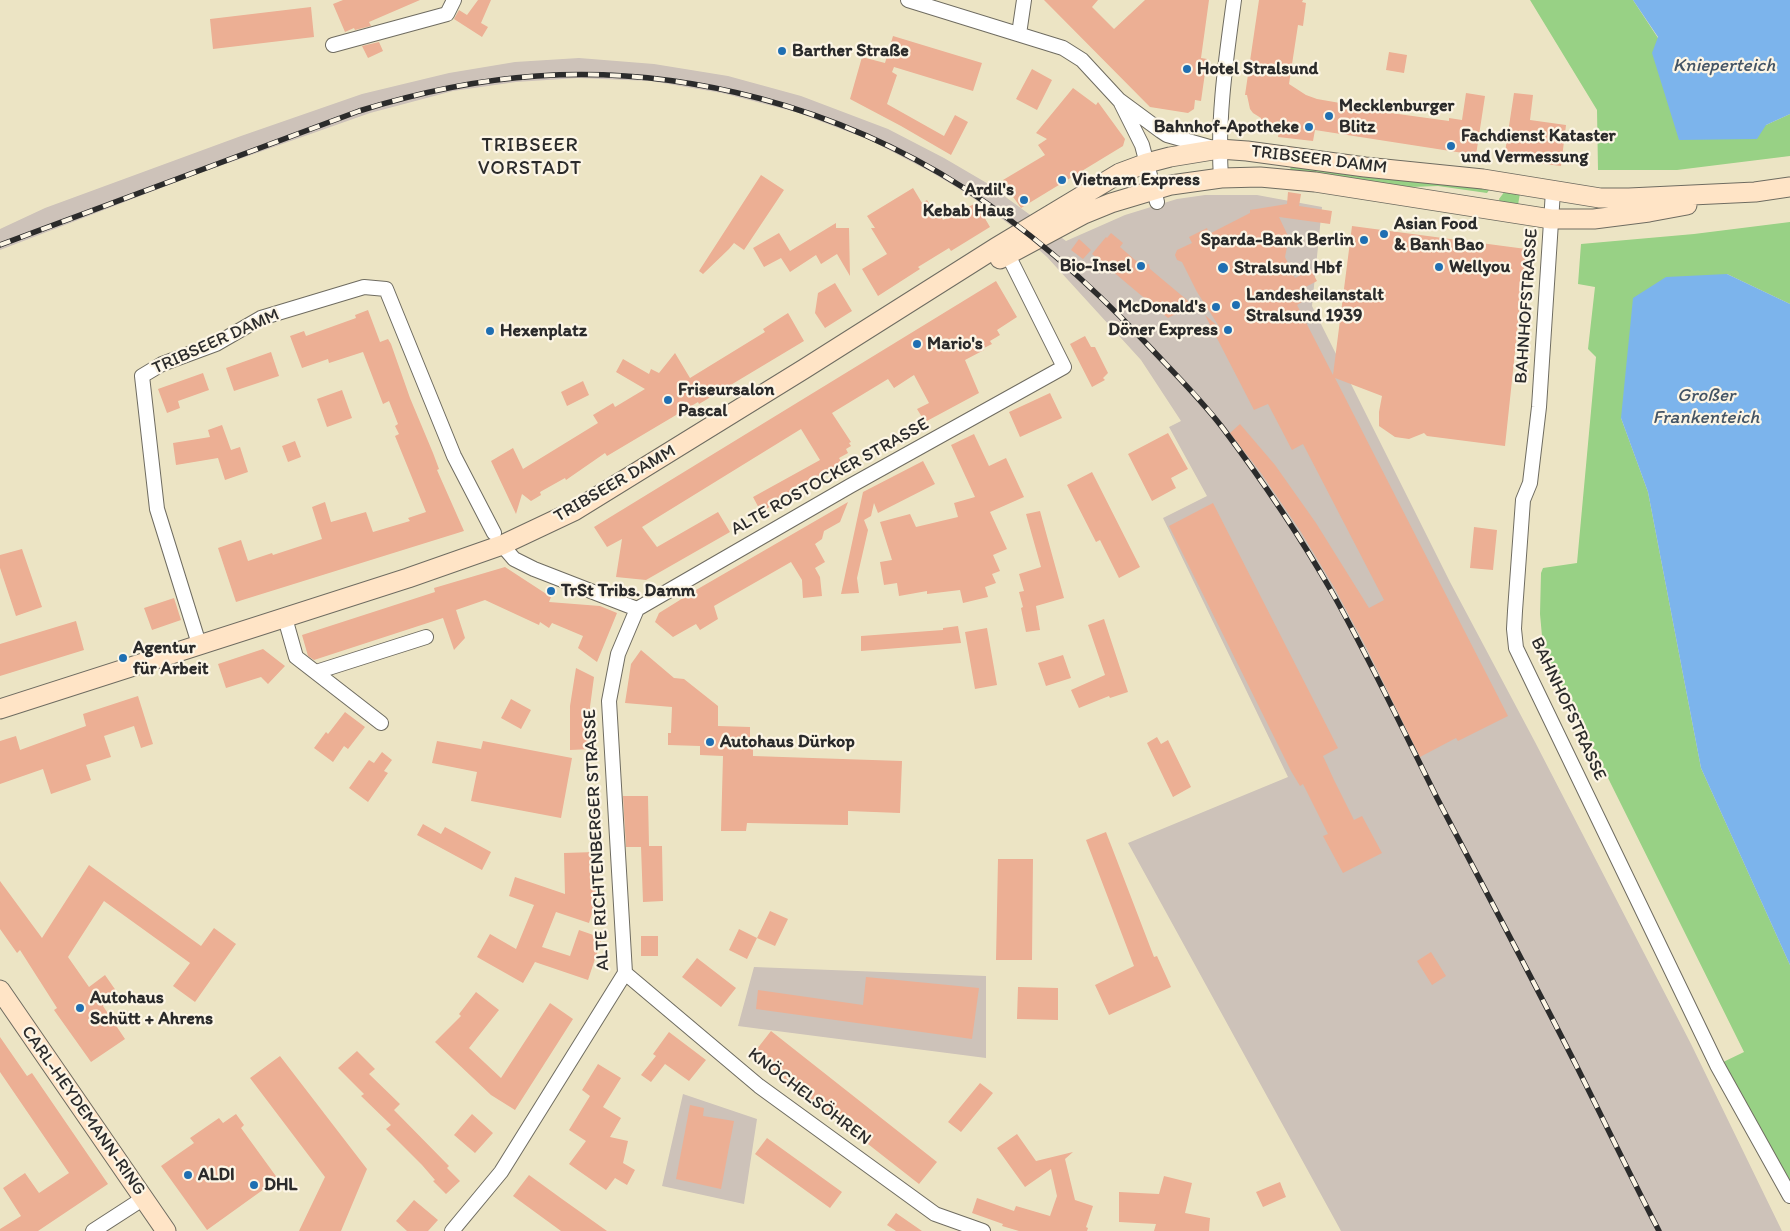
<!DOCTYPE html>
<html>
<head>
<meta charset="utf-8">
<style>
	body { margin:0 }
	canvas { display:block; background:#ece4c4 }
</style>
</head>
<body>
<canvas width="1790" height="1231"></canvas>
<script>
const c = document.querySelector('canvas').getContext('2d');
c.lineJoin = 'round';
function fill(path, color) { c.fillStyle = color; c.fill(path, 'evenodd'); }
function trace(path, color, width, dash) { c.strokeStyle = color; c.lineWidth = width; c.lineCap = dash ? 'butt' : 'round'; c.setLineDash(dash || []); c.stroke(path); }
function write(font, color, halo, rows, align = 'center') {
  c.font = font + ' Itim,sans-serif'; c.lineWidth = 4.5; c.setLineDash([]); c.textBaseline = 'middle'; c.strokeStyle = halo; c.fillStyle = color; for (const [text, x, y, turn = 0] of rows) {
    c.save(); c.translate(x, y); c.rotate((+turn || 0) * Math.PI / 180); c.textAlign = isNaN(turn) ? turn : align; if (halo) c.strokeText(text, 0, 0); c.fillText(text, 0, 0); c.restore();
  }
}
fill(new Path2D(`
	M579,58L654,64L728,76L801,96L888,129L944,158L985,182L1066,241L1125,215L1177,199L1205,195H1257L1322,207L1312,306L1450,582L1535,742L1691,1044L1782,1231H1341L1128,843L1288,777L1163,518L1207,496L1169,427L1181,421L1141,360L1047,257L1013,227L966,193L931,172L870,140L796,112L722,93L651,81L578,78L516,82L453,91L370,113L200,173L0,250V229L45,208L241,136L362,94L449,73L515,62Z
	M754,967L986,976V1058L738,1026Z
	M683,1094L757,1119L744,1204L662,1186Z`), '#cdc2b9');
fill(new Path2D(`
	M1530,0H1633L1658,38L1766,125L1790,114V156L1677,170H1598L1597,110Z
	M1291,166L1391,179L1489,188V190L1487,193L1438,186L1410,187L1290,170Z
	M1505,191L1520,193L1518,205L1500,202L1499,199Z
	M1790,222V304L1727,274L1621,418L1648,492L1701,768L1790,965V1196L1717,1065L1744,1052L1543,647L1540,614L1541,573L1543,568L1577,563L1596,357L1588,349L1595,287L1578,284L1581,244L1694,234Z`), '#98d185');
fill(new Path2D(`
	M1633,0H1790V114L1766,125L1757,139L1679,140L1652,53L1658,37Z
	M1727,274L1790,304V965L1701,768L1648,492L1621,418L1633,298L1666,277Z`), '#7cb4ec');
fill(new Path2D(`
	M343,0H420L369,22L371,26L355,30L354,28L345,32L333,4Z
	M478,0H491L481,23L488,27L482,37L454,19L459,10L467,15Z
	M1044,0H1098L1092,7L1114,29L1145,0H1209L1201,58L1207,59L1201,101L1195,100L1194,109L1188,113L1150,107Z
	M1259,0H1303L1302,2L1306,3L1303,26L1298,25L1289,84L1306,95L1317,99L1369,108V110L1449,121V118L1462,120L1466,93L1485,96L1476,155L1315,130L1313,141L1278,137L1280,125L1261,122V118L1253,113L1250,109L1247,95H1245Z
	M311,7L314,37L213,49L210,19Z
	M893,36L982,63L973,91L894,67L892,72L897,75L887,104L944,136L955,115L968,122L951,155L901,126L850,99L862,57L885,63Z
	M379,42L383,51L368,58L362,46Z
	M1389,52L1407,55L1404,73L1386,70Z
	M1032,69L1052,80L1037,110L1016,99Z
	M1073,88L1096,105L1098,102L1125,139L1123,146L1021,208L1006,187L1003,180L1045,155L1038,145L1047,139L1036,133Z
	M1514,93L1533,95L1530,120L1566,125L1561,166L1504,159Z
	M761,175L784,190L744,250L734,243L729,249L703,274L699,271Z
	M913,188L922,203L927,200L930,205L933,203L943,220L976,203L990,227L951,251L949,248L918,267L920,269L878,296L862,269L887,254L871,228H875L867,216Z
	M1288,192L1301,194L1299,206L1332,211L1330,224L1279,217L1288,236L1282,239L1287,247L1285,257L1295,278L1311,270L1317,281L1300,290L1305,300L1297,305L1333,375L1352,226L1526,249L1505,446L1427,436L1424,433L1409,439L1395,437L1379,426V412L1382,396L1335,378L1508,716L1458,741L1456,738L1420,757L1366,647L1334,587L1301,532L1261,473L1230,433L1240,424L1275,465L1316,523L1369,608L1384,600L1303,444L1292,450L1268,404L1254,410L1205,315L1220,328L1197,292L1182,262L1177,260L1175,255L1177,250L1192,243L1189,237L1207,228L1209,234L1250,213V210L1287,204Z
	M836,223V228H849L850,276L837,254L821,264L816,255L790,272L781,258L764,267L753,248L779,233L790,251Z
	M1111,233L1123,243L1120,247L1142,266L1149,264L1150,269L1193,305L1168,318L1092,254L1106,237L1107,238Z
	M1079,239L1091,250L1083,259L1071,250Z
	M996,281L1017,317L997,330L1000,335L990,341L992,344L984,348V350L965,360L979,393L925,422L917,409L929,403L914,375L894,388L888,379L832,413L851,442L849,443L851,446L846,449L848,453L839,458L843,465L761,512L753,497L820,460L801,429L642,527L657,547L718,512L730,532L646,580L616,577L622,539L607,547L594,527Z
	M835,283L852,311L825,328L815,313L818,293Z
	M368,310L380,342L388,339L391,344L410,398L433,453L439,469L437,470L464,531L236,602L218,548L241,540L248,561L272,553L273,555L322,539L312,507L325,502L331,522L366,512L373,532L410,521L408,518L426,512L395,436L399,434L395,426L398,424L389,401L383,404L363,352L329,363L328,359L302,368L290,336L304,331L306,336L356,318L355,315Z
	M788,313L804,341L699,404L698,402L607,456L605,453L566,480L565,478L540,492L541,495L531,501L522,494L516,514L491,461L513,448L523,469L598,423L593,415L613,403L615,407L645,389L616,372L623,359L649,374L651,369L659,373L675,353L690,378L765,332L763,329Z
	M1085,336L1091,347H1095L1108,373L1103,378L1105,380L1092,387L1070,344Z
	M271,352L279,376L234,391L226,368Z
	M203,373L209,390L178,401L180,408L167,413L158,389Z
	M583,381L589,395L567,406L561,392Z
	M342,390L352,418L327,427L317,399Z
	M1050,393L1062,418L1020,437L1009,412Z
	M222,425L231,450L240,447L248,472L225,480L218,458L176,465L173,443L210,437L208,430Z
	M1168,433L1188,469L1171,478L1176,488L1152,501L1128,454Z
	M974,434L989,466L1006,458L1024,497L990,512L1007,549L993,555L1000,571L992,574L996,583L985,587L988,597L963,603L960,590L927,594V591L899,596L897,583L884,585L880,562L892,560L880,522L910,514L916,527L958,517L954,503L975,497L951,445Z
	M295,441L301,457L288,462L282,446Z
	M923,461L935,484L878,513L874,503L871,516L864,520L868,530L857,578L859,593L841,594L863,492Z
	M1092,472L1140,567L1119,578L1100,540L1096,542L1067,485Z
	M848,502L840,522L824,531L822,539L815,544L825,562L815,568L820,577L822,596L803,598L802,580L791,562L714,606L718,619L700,630L696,624L673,637L655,622L659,613L696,590Z
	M1213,503L1338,748L1323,756L1334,780L1354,820L1362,816L1382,853L1343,873L1323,836L1328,834L1303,784L1300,786L1291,771L1169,526Z
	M1040,511L1064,598L1036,606L1040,630L1026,632L1021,608L1023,607L1019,592L1024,591L1019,574L1041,567L1026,514Z
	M1474,527L1497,530L1493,570L1470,568Z
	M22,549L42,607L16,616L0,568V555Z
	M505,567L551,597L549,602L600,606L617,613L597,662L578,648L583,636L552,623L549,628L540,622L539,625L485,600L456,610L465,638L454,650L443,618L314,660L308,656L302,635L435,592L434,588Z
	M174,598L181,620L152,630L144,608Z
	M1104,619L1128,692L1110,698L1109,696L1079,708L1071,690L1105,675L1088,625Z
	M76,621L84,650L0,676V644Z
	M958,626L961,643L861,651V636L943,630V628Z
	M987,628L997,685L975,689L965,632Z
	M263,649L285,666L268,684L261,677L226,688L218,664Z
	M641,650L674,678L684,679L718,706V726L750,727V738H753V756L902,761L900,813L848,811V825L747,823L746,831H721L723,756L700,755V746L668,745V733H671L672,707L625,703L631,664Z
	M1063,655L1071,678L1046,686L1038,663Z
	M576,668L594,677L590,707L592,749L570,750V706Z
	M138,696L153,744L141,748L134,726L104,736L111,757L86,765L91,780L51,794L43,769L0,784V741L16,736L20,750L86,726L83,714Z
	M511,699L531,710L521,729L501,718Z
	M345,712L365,727L348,749L344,746L333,762L314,748L326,732L328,734Z
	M1157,737L1161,744L1168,740L1191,787L1173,797L1147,743Z
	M437,741L481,749L483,741L572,758L561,818L471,801L477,772L432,763Z
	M382,752L392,760L384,771L388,773L368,802L349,788L369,760L374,763Z
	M623,796H648L649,846H662L663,901L643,902L641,847H644H626Z
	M423,824L441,834L445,827L491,852L482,870L417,835Z
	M1106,832L1154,957L1157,956L1171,987L1109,1015L1095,985L1134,966L1086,840Z
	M595,852L596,900L589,923L556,912L542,947L570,956L579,930L602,938L588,980L535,962L523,983L477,957L490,934L516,949L534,905L509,896L515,877L565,894L564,853Z
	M998,859H1033L1032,960H996Z
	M89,865L201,946L214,928L236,944L195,1002L173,986L190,963L104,901L68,957L89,987L105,975L119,995L103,1006L125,1039L91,1062L54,1010L57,1008L20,950L17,953L0,929V881L42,938Z
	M770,911L788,919L775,946L757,938Z
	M739,929L757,938L747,959L729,950Z
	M641,936H658V956H641Z
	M1431,952L1446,976L1432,985L1417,961Z
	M697,958L736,988L721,1007L682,977Z
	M866,977L979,988L972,1039L756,1009L758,990L863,1005Z
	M1018,987L1058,988V1020L1017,1019Z
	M476,992L499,1010L469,1048L501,1078L550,1003L573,1019L515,1110L491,1095L435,1042L461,1016L459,1014Z
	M771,1031L937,1162L919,1184L753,1054Z
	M669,1032L706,1060L689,1081L665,1064L651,1082L641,1075L656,1056L653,1054Z
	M0,1037L27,1076L32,1073L108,1184L38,1231H0V1229L21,1216L3,1188L25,1173L39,1193L69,1173L0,1072Z
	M357,1051L375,1069L369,1074L400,1104L394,1110L449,1166L447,1168L460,1181L446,1194L433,1181L435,1180L422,1165L386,1129L391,1125L361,1096L364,1094L338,1068Z
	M280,1056L367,1169L341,1231H299L325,1177L250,1078Z
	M598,1064L621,1078L603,1107L621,1118L610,1137L628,1141L623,1163L635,1170L627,1185L615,1178L606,1190L569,1164L586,1141L569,1130L590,1096L582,1090Z
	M980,1083L993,1093L961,1132L948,1122Z
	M690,1105L704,1108L703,1116L734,1121L721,1189L676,1179Z
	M236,1114L244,1125L241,1128L278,1179L207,1230L161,1166L194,1143L190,1138L219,1118L223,1123Z
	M472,1114L493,1133L475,1153L454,1135Z
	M1017,1134L1036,1161L1073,1152L1065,1159L1075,1200L1093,1206L1086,1227L1088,1228L1087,1231H1019L1002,1226L1003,1224L972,1213L977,1198L1014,1211L1016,1206L1050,1216L1057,1196L1051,1169L1025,1187L997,1148Z
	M767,1138L842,1192L830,1208L755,1154Z
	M529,1175L562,1199L607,1231H561L513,1196Z
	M1164,1176L1192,1183L1185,1213L1210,1218L1209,1231H1154L1156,1224L1119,1222V1192L1159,1194Z
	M1280,1182L1286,1197L1263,1207L1256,1192Z
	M414,1200L438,1220L428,1231H407L396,1221Z
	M896,1213L922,1231H896L887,1225Z`), '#ecaf94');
const street = new Path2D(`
	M908,0L1063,48L1082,60L1119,100L1161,131L1167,135L1213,148
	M1019,34L1024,0
	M333,45L447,14L454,0
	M1121,103L1142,145L1157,202
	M1221,178C1217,119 1226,59 1234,0
	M1553,191L1539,407L1530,483L1523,500L1515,611L1514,629L1516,648L1717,1065L1790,1196
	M502,545L514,559L534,569L637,609
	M637,609L850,486L1064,367L1008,255
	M285,618L296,657L381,723
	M199,644L157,509L142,376L162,364L216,344L261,318L364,287L386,289L454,456L494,533
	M316,672L426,637
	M625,973L759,1086L935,1214L983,1231
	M93,1231L144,1198
	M452,1231L501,1172L625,973L609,701L618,654L637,609`);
const secondary = new Path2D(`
	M1000,259L1084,214L1111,203L1171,185L1221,178L1260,177L1315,182L1551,219H1594L1649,212L1687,205
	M0,709L408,578L502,545L574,511L804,369L997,247L1120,173L1147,163L1170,157L1219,149L1247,151L1365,167L1483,179L1600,198H1629L1755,192L1790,187
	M0,990L166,1231`);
trace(street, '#6f6c61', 16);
trace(secondary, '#6f6c61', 21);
trace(street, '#fff', 14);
trace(secondary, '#ffe4c6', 19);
const rail = new Path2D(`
	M0,245L359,111C417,93 476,80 537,76C685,66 839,108 964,188C1031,231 1090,284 1145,342C1171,370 1199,397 1222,427C1262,480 1300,536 1333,594C1370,660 1403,730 1437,798C1484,888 1532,978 1578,1069C1605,1123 1631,1177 1659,1231`);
trace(rail, '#2b2b2b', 5.5);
trace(rail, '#fcf5e5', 4, [11]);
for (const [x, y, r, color] of [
	[782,51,5,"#1f6fb2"],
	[1187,69,5,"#1f6fb2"],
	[1329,116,5,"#1f6fb2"],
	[1309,127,5,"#1f6fb2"],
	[1451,146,5,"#1f6fb2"],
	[1062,180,5,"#1f6fb2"],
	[1024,200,5,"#1f6fb2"],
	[1384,234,5,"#1f6fb2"],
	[1364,240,5,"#1f6fb2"],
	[1141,266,5,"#1f6fb2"],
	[1439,267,5,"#1f6fb2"],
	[1223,268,6,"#1f6fb2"],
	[1236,305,5,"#1f6fb2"],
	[1216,307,5,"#1f6fb2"],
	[1228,330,5,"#1f6fb2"],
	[490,331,5,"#1f6fb2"],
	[917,344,5,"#1f6fb2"],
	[668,400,5,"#1f6fb2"],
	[551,591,5,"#1f6fb2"],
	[123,658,5,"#1f6fb2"],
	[710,742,5,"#1f6fb2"],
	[80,1008,5,"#1f6fb2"],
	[188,1175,5,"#1f6fb2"],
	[254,1185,5,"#1f6fb2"]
]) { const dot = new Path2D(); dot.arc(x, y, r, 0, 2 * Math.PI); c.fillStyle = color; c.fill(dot); trace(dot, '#fcf5e5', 2); }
write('bold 18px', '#2b2b2b', '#fcf5e5', [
	["Barther Straße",792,51],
	["Hotel Stralsund",1197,69],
	["Mecklenburger",1339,106],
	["Blitz",1339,127],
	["Bahnhof-Apotheke",1299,127,"right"],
	["Fachdienst Kataster",1461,136],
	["und Vermessung",1461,157],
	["Vietnam Express",1072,180],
	["Ardil's",1014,190,"right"],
	["Kebab Haus",1014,211,"right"],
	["Asian Food",1394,224],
	["& Banh Bao",1394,245],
	["Sparda-Bank Berlin",1354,240,"right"],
	["Bio-Insel",1131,266,"right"],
	["Wellyou",1449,267],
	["Stralsund Hbf",1234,268],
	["Landesheilanstalt",1246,295],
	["Stralsund 1939",1246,316],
	["McDonald's",1206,307,"right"],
	["Döner Express",1218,330,"right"],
	["Hexenplatz",500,331],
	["Mario's",927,344],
	["Friseursalon",678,390],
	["Pascal",678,411],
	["TrSt Tribs. Damm",561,591],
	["Agentur",133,648],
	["für Arbeit",133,669],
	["Autohaus Dürkop",720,742],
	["Autohaus",90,998],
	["Schütt + Ahrens",90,1019],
	["ALDI",198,1175],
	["DHL",264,1185]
], 'left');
write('18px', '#2b2b2b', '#fcf5e5', [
	["TRIBSEER DAMM",1319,160,7],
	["BAHNHOFSTRASSE",1527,306,-86],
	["TRIBSEER DAMM",216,342,-24],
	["ALTE ROSTOCKER STRASSE",830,477,-29],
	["TRIBSEER DAMM",615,484,-30],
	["BAHNHOFSTRASSE",1568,709,65],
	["ALTE RICHTENBERGER STRASSE",597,840,-93],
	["KNÖCHELSÖHREN",809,1097,37],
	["CARL-HEYDEMANN-RING",83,1111,55]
]);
write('italic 19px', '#435465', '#fcf5e5', [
	["Knieperteich",1724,66],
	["Großer",1706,396],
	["Frankenteich",1706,418]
]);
c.letterSpacing = '1px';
write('20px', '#2b2b2b', '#fcf5e5', [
	["TRIBSEER",530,146],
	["VORSTADT",530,169]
]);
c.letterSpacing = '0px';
</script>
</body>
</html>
